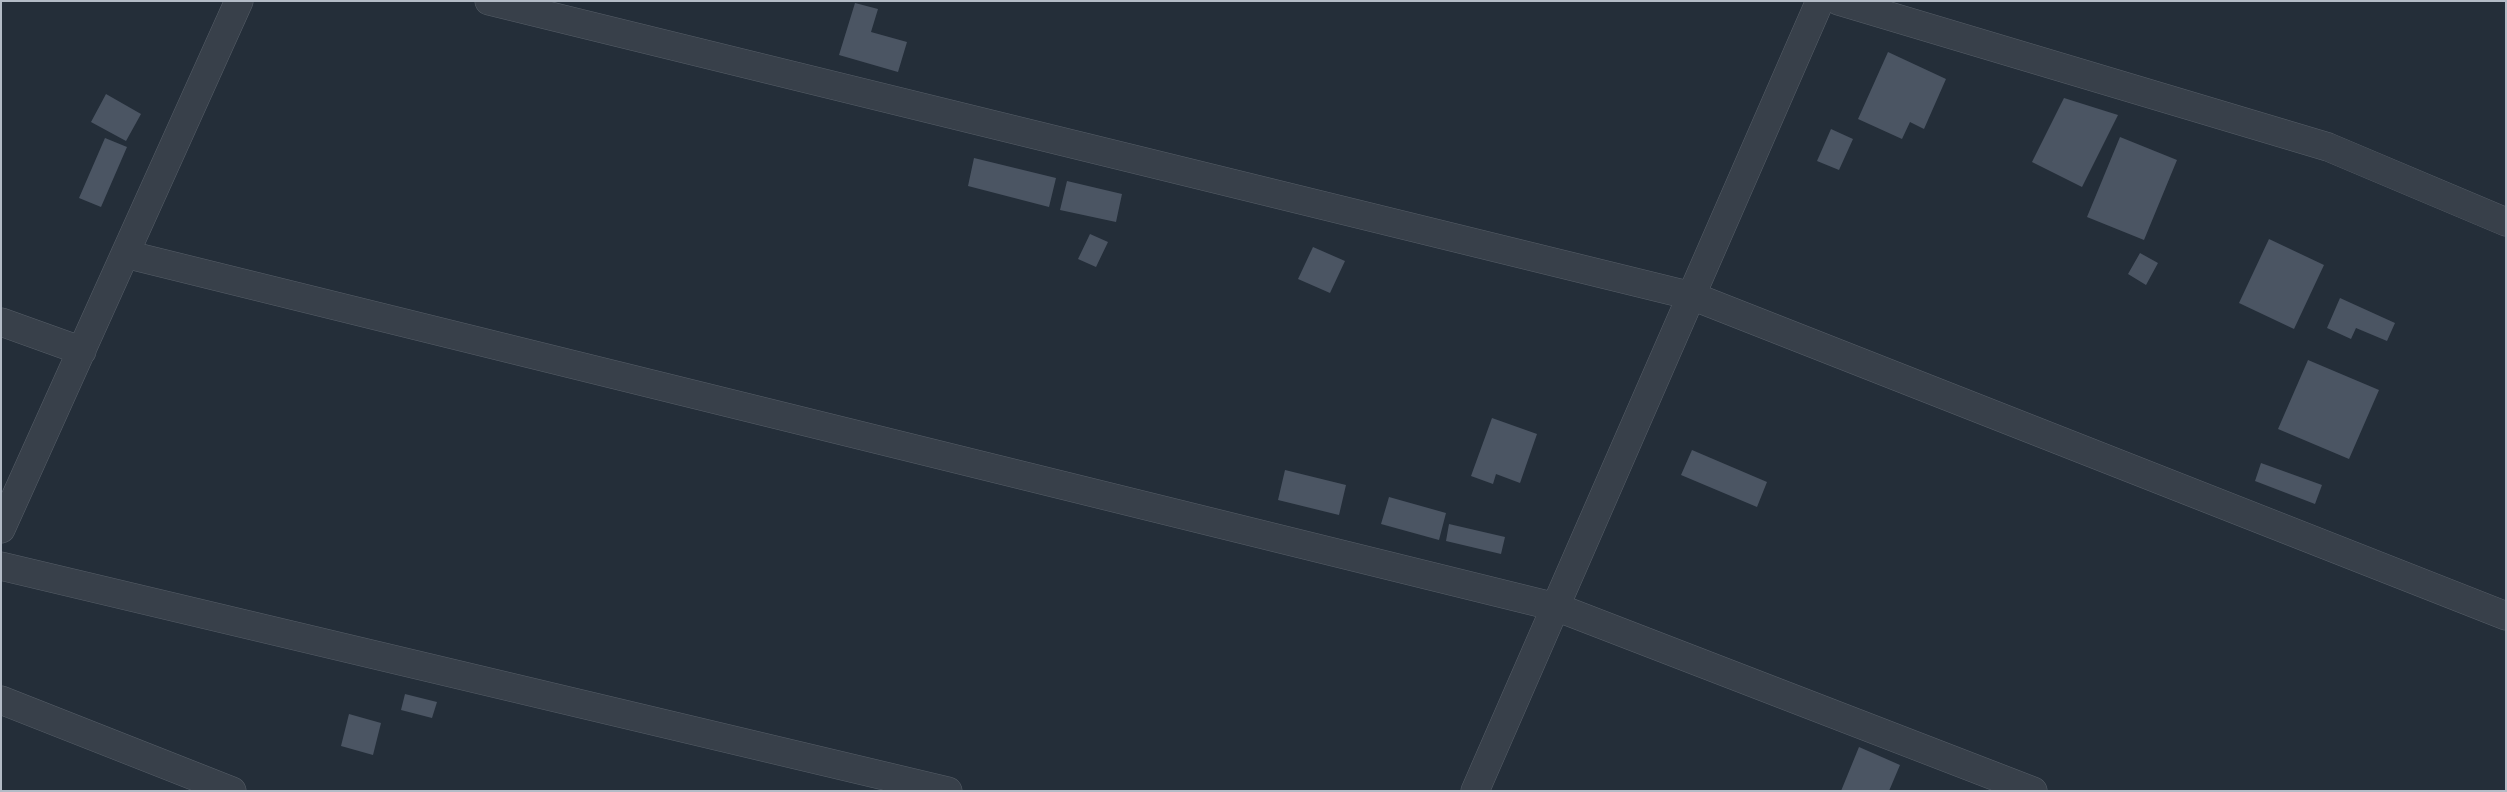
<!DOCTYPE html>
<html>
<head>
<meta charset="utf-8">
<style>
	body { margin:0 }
	#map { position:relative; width:2507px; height:792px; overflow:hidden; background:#242e39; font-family:"Work Sans",sans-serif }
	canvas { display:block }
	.frame { position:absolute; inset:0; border:2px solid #b3bbc6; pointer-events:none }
</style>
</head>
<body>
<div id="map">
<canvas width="2507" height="792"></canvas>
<div class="frame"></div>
</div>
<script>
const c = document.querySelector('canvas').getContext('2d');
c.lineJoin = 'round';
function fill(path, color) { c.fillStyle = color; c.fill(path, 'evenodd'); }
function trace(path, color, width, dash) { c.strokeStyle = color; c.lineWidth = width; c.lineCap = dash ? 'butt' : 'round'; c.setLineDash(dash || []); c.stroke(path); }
fill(new Path2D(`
	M855,3L878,9L871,32L907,42L898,72L839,55Z
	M1888,52L1946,79L1924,129L1910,122L1902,139L1858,119Z
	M106,94L141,114L126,141L91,122Z
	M2064,98L2118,115L2082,187L2032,162Z
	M1831,129L1853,139L1839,170L1817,161Z
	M2120,137L2177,160L2144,240L2087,217Z
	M105,138L127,147L101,207L79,198Z
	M974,158L1056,178L1049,207L968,186Z
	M1067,181L1122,194L1116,222L1060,210Z
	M1090,234L1108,242L1096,267L1078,259Z
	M2269,239L2324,265L2294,329L2239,303Z
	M1313,247L1345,261L1330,293L1298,279Z
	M2140,253L2158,263L2146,285L2128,274Z
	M2340,298L2395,323L2387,341L2356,328L2351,339L2327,328Z
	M2308,360L2379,390L2349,459L2278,429Z
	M1492,418L1537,434L1520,483L1496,474L1493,484L1471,476Z
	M1692,450L1767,482L1757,507L1681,475Z
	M2261,463L2322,485L2315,504L2255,481Z
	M1285,470L1346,485L1339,515L1278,500Z
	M1389,497L1446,513L1439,540L1381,524Z
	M1449,524L1505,537L1501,554L1446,541Z
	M405,694L437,702L432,718L401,710Z
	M349,714L381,723L373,755L341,746Z
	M1859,747L1900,765L1889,791H1841Z`), '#4b5563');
const minor = new Path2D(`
	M489,1L1692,296L2506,616
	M1839,1L2328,147L2506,222
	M125,254L1556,607L2033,791
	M1,322L82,351
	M1,529L239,1
	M1,566L948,791
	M1,700L232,791
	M1475,791L1820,1`);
trace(minor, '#565e68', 29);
trace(minor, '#38404a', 28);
</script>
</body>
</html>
